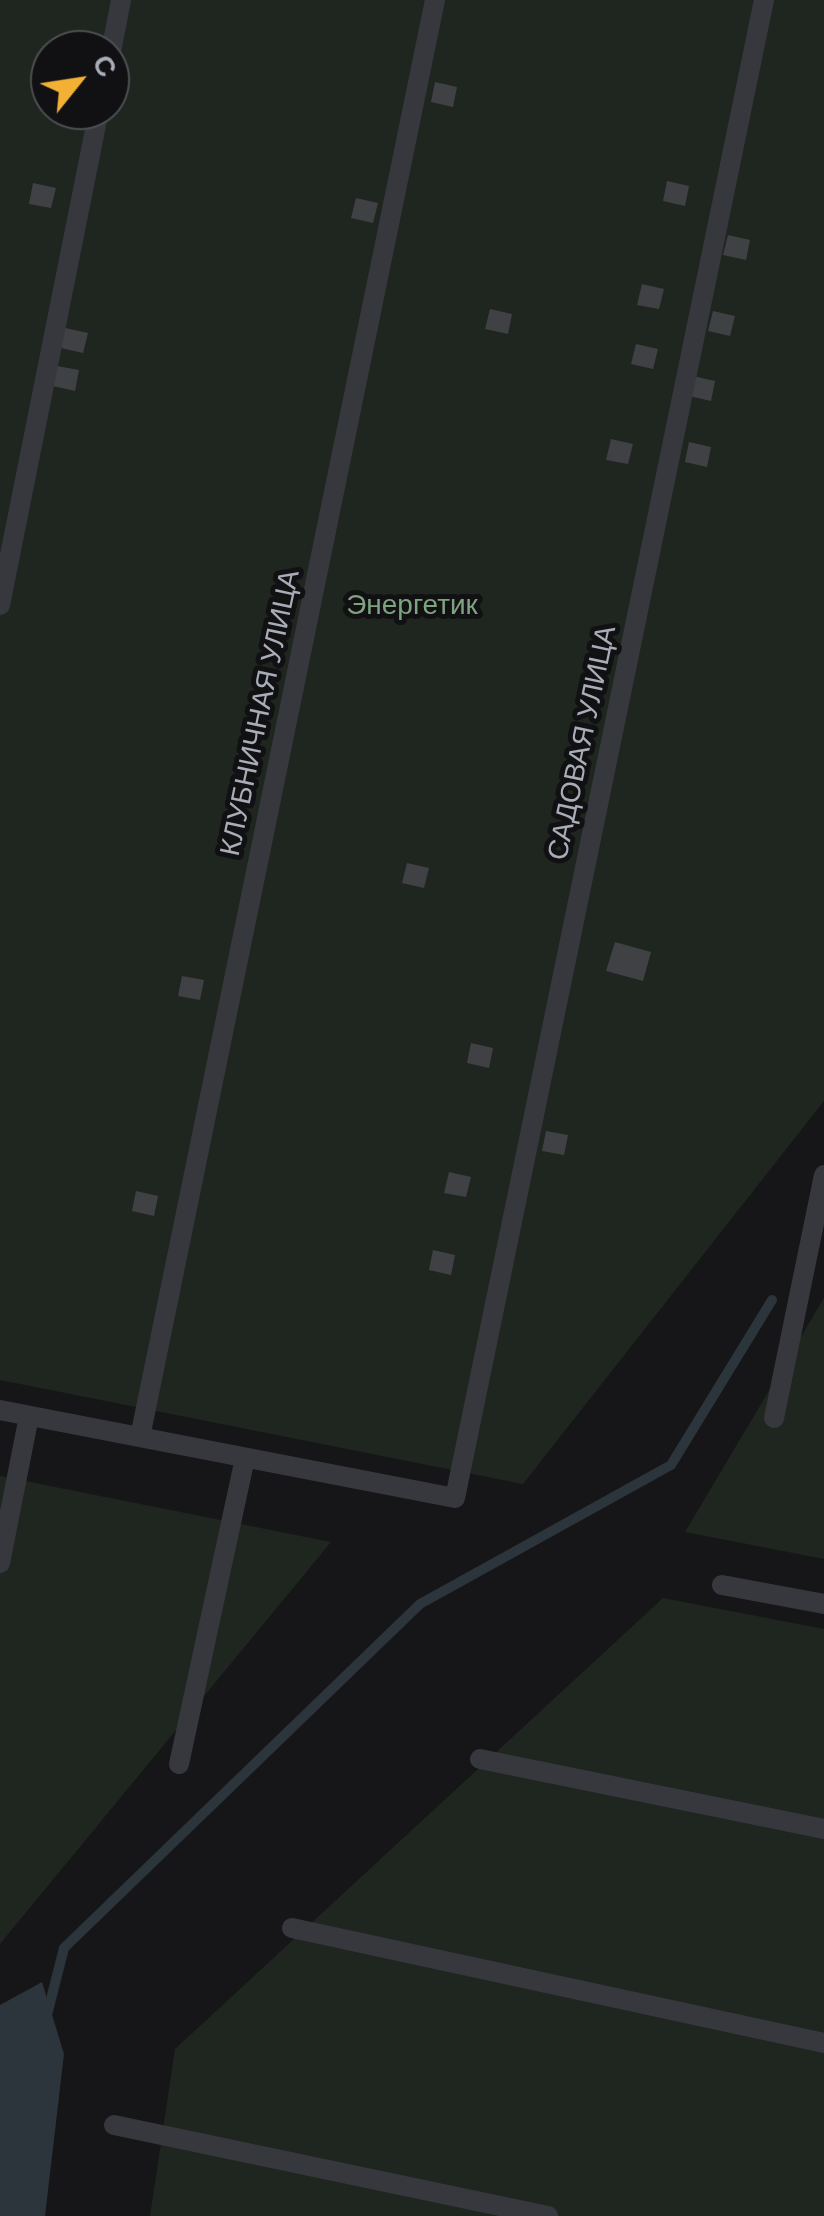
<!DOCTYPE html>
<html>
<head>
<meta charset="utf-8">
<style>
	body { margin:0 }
	#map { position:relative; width:824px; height:2216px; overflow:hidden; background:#161618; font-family:Helvetica,sans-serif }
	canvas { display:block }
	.north { position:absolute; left:30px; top:30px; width:100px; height:100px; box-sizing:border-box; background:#111113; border:2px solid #4d4f55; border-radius:50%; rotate:60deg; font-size:28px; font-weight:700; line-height:40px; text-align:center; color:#a8adb8 }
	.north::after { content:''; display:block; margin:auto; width:35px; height:45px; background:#f2b134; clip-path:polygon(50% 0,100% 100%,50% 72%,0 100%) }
</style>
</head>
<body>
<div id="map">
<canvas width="824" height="2216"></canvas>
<div class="north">С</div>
</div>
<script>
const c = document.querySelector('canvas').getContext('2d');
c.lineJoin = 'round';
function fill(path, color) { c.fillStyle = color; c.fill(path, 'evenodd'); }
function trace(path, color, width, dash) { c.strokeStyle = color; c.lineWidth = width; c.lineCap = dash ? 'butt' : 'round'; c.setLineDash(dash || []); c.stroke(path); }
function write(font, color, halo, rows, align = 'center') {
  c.font = font + ' Helvetica,sans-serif'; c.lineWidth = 10; c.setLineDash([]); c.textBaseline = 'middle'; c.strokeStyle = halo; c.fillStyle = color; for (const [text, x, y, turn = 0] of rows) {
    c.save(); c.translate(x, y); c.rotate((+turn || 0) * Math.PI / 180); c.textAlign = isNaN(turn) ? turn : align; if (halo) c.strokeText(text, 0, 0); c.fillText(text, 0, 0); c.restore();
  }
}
fill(new Path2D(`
	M0,0H824V1101L523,1484L0,1380ZM50,50H110V110H50Z
	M824,1298V1559L685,1532Z
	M0,1476L331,1542L0,1944Z
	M663,1598L824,1629V2216H150L175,2049Z`), '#1e261f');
fill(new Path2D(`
	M42,1982L64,2054L45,2216H0V2005Z`), '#2c353c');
trace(new Path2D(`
	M46,2019L64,1948L420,1604L671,1465L772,1300`), '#2c353c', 10);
fill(new Path2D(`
	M435,82L457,87L453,107L431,102Z
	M667,181L689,186L685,206L663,201Z
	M33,183L56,188L51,208L29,204Z
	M356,198L378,203L373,223L351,218Z
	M728,235L750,240L746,260L723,255Z
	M642,284L664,289L659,309L637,305Z
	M490,309L512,314L508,334L485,329Z
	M713,311L735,316L730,336L708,331Z
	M65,328L88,333L83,353L61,348Z
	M636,344L658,349L653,369L631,364Z
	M57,366L79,370L75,391L53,386Z
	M693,376L715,381L711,401L689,396Z
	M611,439L633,444L628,464L606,460Z
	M689,442L711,447L707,467L685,462Z
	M407,863L429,868L424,888L402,883Z
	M615,942L651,952L643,981L606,971Z
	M182,976L204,980L200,1000L178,996Z
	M471,1043L493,1048L489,1068L467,1063Z
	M546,1131L568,1135L564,1155L542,1151Z
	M449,1172L471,1177L466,1197L444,1193Z
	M136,1191L158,1196L154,1216L132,1211Z
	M433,1250L455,1255L451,1275L429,1270Z`), '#404145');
trace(new Path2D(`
	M110,57L121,0
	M0,605L99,110
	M0,1410L455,1498L764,0
	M774,1418L824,1175
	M140,1437L435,0
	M0,1563L29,1416
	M722,1585L824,1604
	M480,1759L824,1829
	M179,1764L245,1458
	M292,1928L824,2043
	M114,2125L548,2216`), '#37383d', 20);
write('28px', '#7fa381', '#111113', [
	["Энергетик",412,606]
]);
write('28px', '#a8adb8', '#111113', [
	["КЛУБНИЧНАЯ УЛИЦА",261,713,-78],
	["САДОВАЯ УЛИЦА",583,743,-78]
]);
</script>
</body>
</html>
